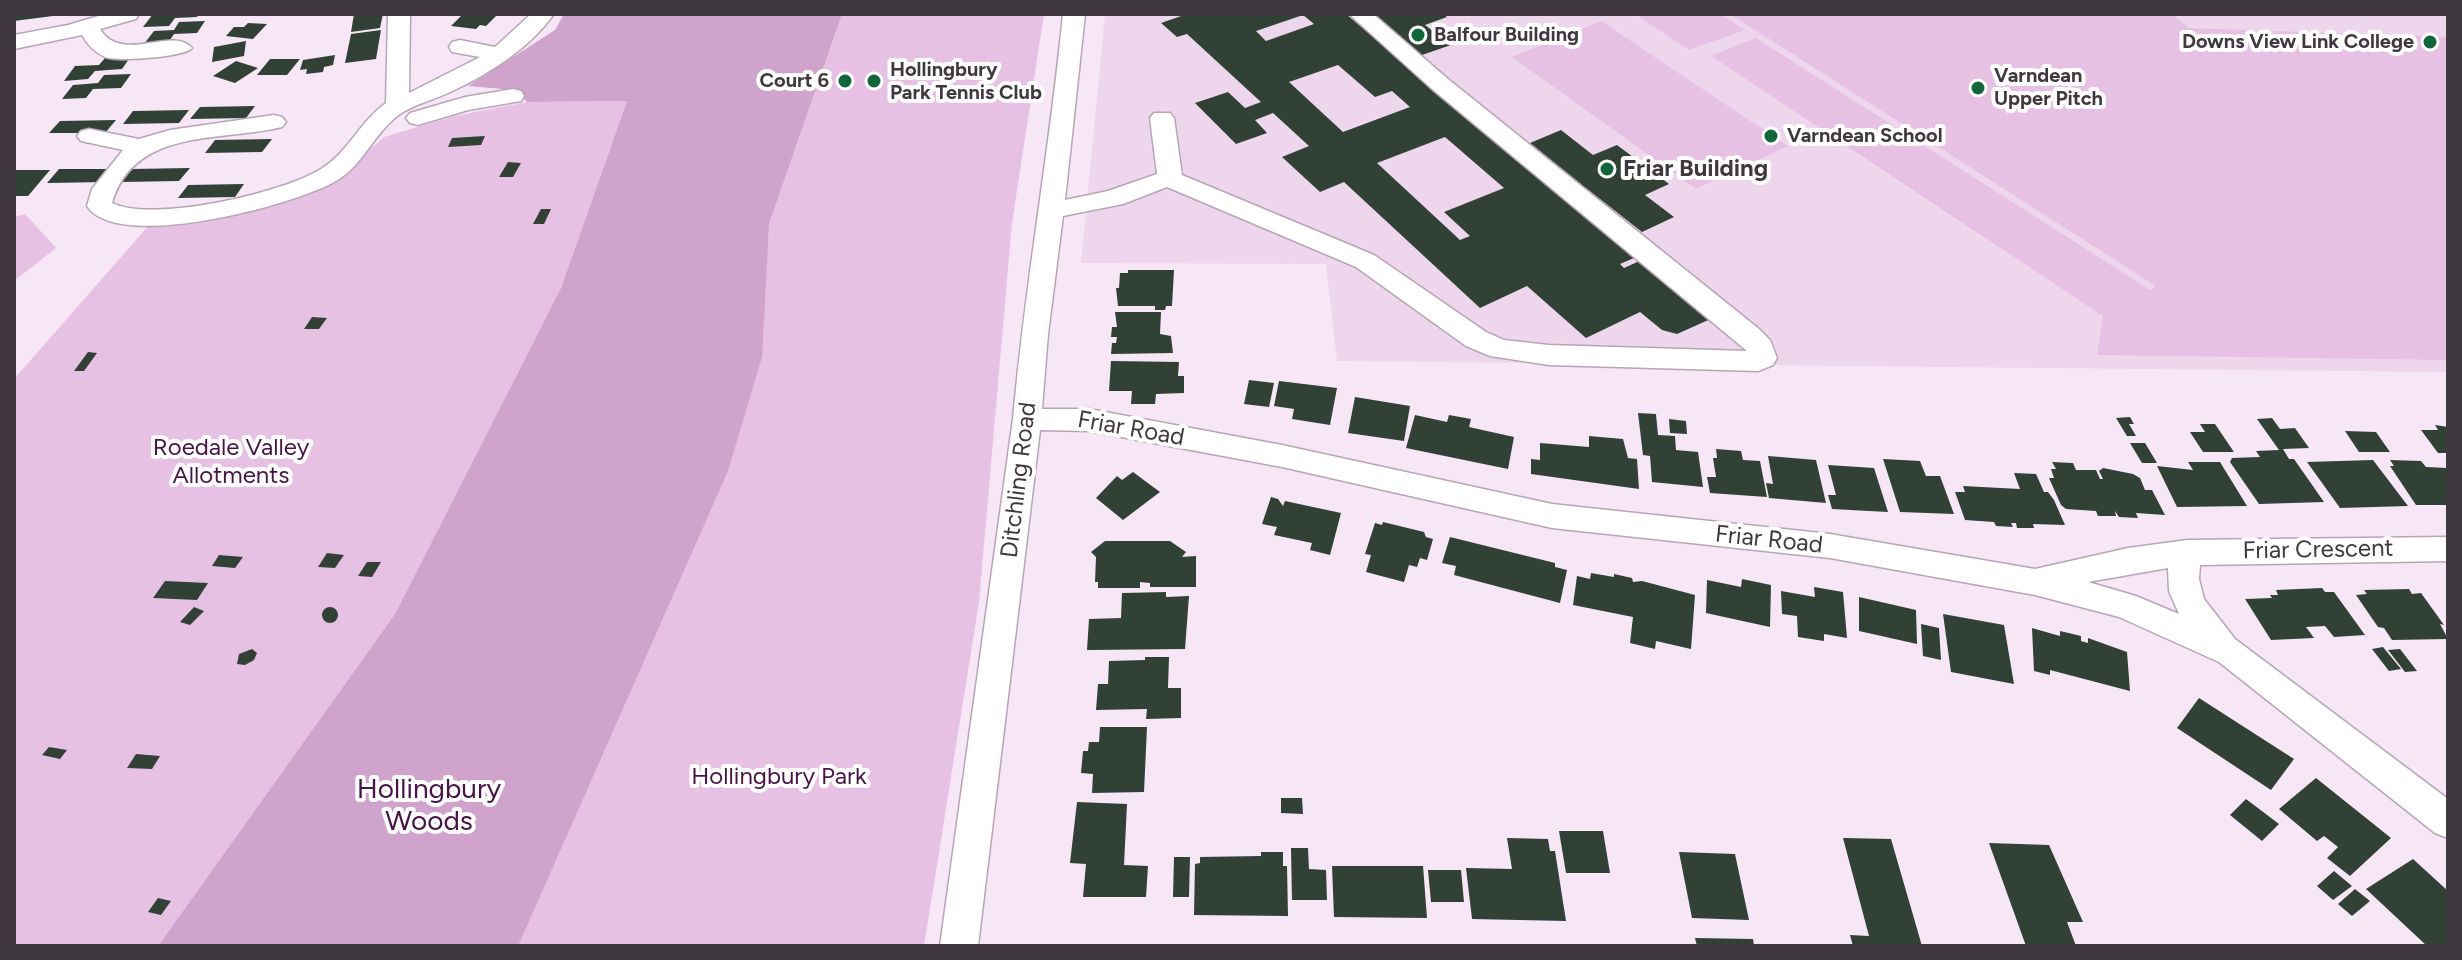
<!DOCTYPE html>
<html>
<head>
<meta charset="utf-8">
<style>
	body { margin:0 }
	#map { position:relative; width:2462px; height:960px; overflow:hidden; background:#f7e6f6; font-family:Figtree,sans-serif }
	canvas { display:block }
	.frame { position:absolute; inset:0; border:16px solid #3f393f; pointer-events:none }
</style>
</head>
<body>
<div id="map">
<canvas width="2462" height="960"></canvas>
<div class="frame"></div>
</div>
<script>
const c = document.querySelector('canvas').getContext('2d');
c.lineJoin = 'round';
function fill(path, color) { c.fillStyle = color; c.fill(path, 'evenodd'); }
function trace(path, color, width, dash) { c.strokeStyle = color; c.lineWidth = width; c.lineCap = dash ? 'butt' : 'round'; c.setLineDash(dash || []); c.stroke(path); }
function write(font, color, halo, rows, align = 'center') {
  c.font = font + ' Figtree,sans-serif'; c.lineWidth = 8; c.setLineDash([]); c.textBaseline = 'middle'; c.strokeStyle = halo; c.fillStyle = color; for (const [text, x, y, turn = 0] of rows) {
    c.save(); c.translate(x, y); c.rotate((+turn || 0) * Math.PI / 180); c.textAlign = isNaN(turn) ? turn : align; if (halo) c.strokeText(text, 0, 0); c.fillText(text, 0, 0); c.restore();
  }
}
fill(new Path2D(`
	M1105,14H2448V372L1337,361L1326,264L1081,263Z`), '#eed7ec');
fill(new Path2D(`
	M842,14H1044L1012,223L979,602L924,946H518L768,240L769,224Z
	M1635,14H1721L1745,30L1689,50Z
	M1730,14H2172L2189,28L2448,37V360L2097,355L2103,316L1711,56L1756,38L2150,290L2156,286Z
	M1601,21L1788,146L1696,189L1512,57Z
	M627,101L561,288L395,614L158,946H14V379L150,224L262,206L307,195L339,177L384,137L455,116L527,102Z
	M25,214L56,248L14,281V217Z`), '#e6c1e4');
fill(new Path2D(`
	M564,14H842L769,224L762,357L728,471L518,946H158L395,614L561,288L627,101L527,102L515,90L468,86L555,30Z`), '#cfa3cc');
fill(new Path2D(`
	M16,14H53V16L14,21Z
	M153,14H199L197,17L175,18L169,26L143,27Z
	M354,14H383L380,28L351,32Z
	M498,14L486,26L480,25L476,29L451,26L463,14Z
	M1187,14H1346L1558,194L1581,184L1530,143L1561,130L1593,155L1617,145L1669,184L1645,195L1674,217L1642,232L1586,188L1563,198L1634,258L1620,264L1624,268L1646,258L1715,317L1677,334L1662,330L1640,312L1586,338L1527,286L1480,308L1344,182L1320,192L1282,157L1309,146L1273,113L1255,120L1267,133L1236,144L1195,103L1228,92L1245,108L1261,102L1187,34L1177,37L1161,23ZM1303,15L1314,24L1266,41L1256,31ZM1338,65L1375,97L1392,91L1410,107L1343,132L1289,82ZM1445,137L1504,188L1444,212L1470,236L1460,240L1377,163Z
	M1370,14H1443L1447,17L1425,25L1451,45L1422,55Z
	M205,21L197,33L174,34L168,43L144,44L154,31L174,30L179,22Z
	M248,23L267,24L253,39L226,36L234,27H244Z
	M381,30L376,59L345,63L351,34Z
	M246,41L244,56L212,62L214,47Z
	M335,55L333,65L324,67L323,72L306,74L307,69L300,70L303,60Z
	M131,56L122,69L95,71L88,79L64,81L75,66L99,65L105,58Z
	M270,59H300L287,75H257Z
	M236,61L258,68L235,83L213,76Z
	M131,74L121,88L93,89L86,98L62,99L73,85L98,83L104,75Z
	M255,106L246,118L190,119L200,107Z
	M189,110L179,123L123,124L133,111Z
	M116,120L105,133H49L60,121Z
	M485,136L481,145L448,147L452,138Z
	M272,139L262,152L205,153L215,140Z
	M508,162L521,163L513,177H499Z
	M190,168L179,181L121,182L132,169Z
	M59,169H116L105,182L47,183Z
	M14,170H50L28,196H14Z
	M244,184L235,197L178,198L188,185Z
	M541,209H551L544,224H533Z
	M1128,270H1174L1172,306H1166L1165,310H1155V306H1118L1116,288H1119L1120,273H1128Z
	M1115,312H1161L1160,334L1171,336L1173,353L1111,354L1112,343H1116L1117,337H1111L1112,327H1117Z
	M312,317L327,318L319,329H304Z
	M88,352L97,353L84,371H74Z
	M1111,361L1179,362L1178,376H1184V393L1156,394L1155,404H1131L1132,391H1109Z
	M1249,380L1274,383L1269,407L1244,404Z
	M1279,381L1337,388L1330,425L1292,419L1294,409L1274,406Z
	M1355,397L1410,406L1404,441L1348,433Z
	M1638,413L1656,414L1658,435L1675,436L1676,450L1698,452L1703,487L1652,482L1650,456L1643,455Z
	M1415,415L1447,422L1449,415L1471,419L1469,427L1514,437L1508,469L1406,448Z
	M2130,417L2134,424H2129L2136,436H2127L2116,418Z
	M2272,418L2280,429L2295,428L2309,448L2283,449L2289,459H2294L2324,502L2259,504L2230,462L2232,458L2260,457L2256,451L2279,450L2257,419Z
	M1669,419L1686,421L1687,434L1670,433Z
	M2200,424H2215L2234,452H2203L2190,432H2205Z
	M2435,425L2448,427V453H2438L2421,430H2438Z
	M2345,431L2376,432L2390,452H2359Z
	M1589,436L1623,439L1628,458L1637,459L1639,489L1531,474V459L1540,460V443L1589,447Z
	M2130,443H2145L2157,463H2142Z
	M1716,449L1741,451L1743,460L1760,461L1767,497L1710,493L1707,477H1716L1713,458H1717Z
	M1768,456L1816,460L1826,503L1769,498L1766,483L1773,484Z
	M1883,459L1920,461L1926,476H1940L1954,514L1900,512Z
	M2373,460L2408,506L2340,508L2307,462Z
	M2390,460L2421,461L2426,467L2448,468V505H2416L2390,466H2394Z
	M2052,462L2073,463L2076,470H2096L2100,479H2103L2099,471L2103,468L2133,474L2140,478L2145,490H2152L2165,515L2136,513L2138,518L2119,517L2115,511L2116,516H2098L2096,511L2066,509L2061,505L2049,478H2054L2051,469H2056Z
	M2188,462H2220L2247,506L2177,507L2157,466L2193,470Z
	M1828,465L1874,468L1888,512L1832,509L1828,495H1836Z
	M1133,472L1160,492L1123,520L1096,498L1117,476L1122,480Z
	M2014,473L2036,474L2044,492H2048L2054,500L2065,525L2033,524L2034,528H2017L2016,523H2011L2013,527L1996,526L1994,522L1965,520L1955,492H1965L1963,486L2020,489Z
	M1271,497L1278,499L1283,506L1285,501L1341,513L1330,555L1310,550L1312,543L1274,535L1277,527L1262,524Z
	M1383,522L1424,532L1426,537L1433,539L1427,560L1420,558L1417,567L1409,565L1404,582L1366,572L1371,555L1365,554L1375,523L1382,525Z
	M1450,537L1555,563V567L1567,570L1560,603L1454,575L1456,566L1442,563Z
	M1105,541H1170L1186,552L1182,557L1196,556V587H1150V583L1140,582V588H1098V582H1095L1096,557L1091,552Z
	M327,553L344,555L335,568L318,567Z
	M219,555L243,557L235,568L212,566Z
	M367,562H381L372,577L358,576Z
	M1591,573L1614,577V574L1632,578L1633,582L1642,581L1695,595L1691,649L1656,641L1655,649L1630,643L1633,617L1573,605L1577,576L1590,579Z
	M1742,579L1771,585L1770,627L1706,613L1707,580L1741,587Z
	M165,581L208,583L197,600L153,598Z
	M1814,587L1843,592L1847,638L1824,634V641L1798,637L1797,616L1782,614L1781,591L1815,597Z
	M2322,588L2325,592H2334L2365,635L2334,637L2325,626L2306,627L2314,638L2271,640L2245,599L2272,598L2270,595H2278L2276,590Z
	M2409,589L2412,594L2421,593L2444,625L2440,624L2448,639L2392,640L2384,628L2378,627L2356,595L2367,594L2364,590Z
	M1166,592V597L1189,596L1185,649L1087,650L1089,619L1121,618L1122,593Z
	M1859,597L1916,610L1917,644L1859,631Z
	M194,607L204,611L190,625L180,622Z
	M322 615a8 8 0 1 1 16 0a8 8 0 1 1-16 0Z
	M1943,614L2004,625L2014,684L1951,672Z
	M1921,624L1939,628L1941,660L1923,656Z
	M2032,628L2060,636V631L2081,636V641L2088,643V638L2127,652L2130,691L2050,670V675L2034,671Z
	M2383,647L2401,669L2389,671L2372,649Z
	M252,649L257,653L254,660L245,665L237,664L239,654Z
	M2400,649L2417,671L2405,672L2388,650Z
	M1145,657H1169L1168,688H1181V718L1146,719L1147,709L1096,710L1098,684H1108L1109,661L1145,660Z
	M2199,698L2294,759L2271,790L2177,728Z
	M1100,727H1147L1144,792L1092,793L1093,774L1081,773L1083,751H1088L1089,742H1099Z
	M49,747L67,750L60,759L42,755Z
	M136,754L160,756L152,769L127,768Z
	M2316,778L2391,838L2350,876L2327,858L2338,847L2324,836L2317,841L2279,809Z
	M1281,798H1302L1303,814L1281,813Z
	M2246,799L2279,824L2262,841L2230,815Z
	M1077,802L1127,804L1124,865L1148,866L1146,897H1083L1086,864L1070,863Z
	M1559,831H1603L1610,873H1566Z
	M1507,838L1548,839L1550,851H1555L1566,921L1472,919L1466,868L1512,869Z
	M1843,838L1891,839L1922,946H1853L1850,935L1869,936Z
	M1989,843L2049,845L2083,922H2067L2076,946H2026Z
	M1291,848H1308L1309,869L1326,870L1327,900H1292Z
	M1261,852H1283V866H1287L1288,916L1194,915L1195,864L1200,863V857L1261,856Z
	M1679,852L1735,854L1749,920L1692,918Z
	M1174,857H1190L1189,897H1173Z
	M2413,859L2448,891V946H2427L2366,889Z
	M1332,866H1423L1427,918L1334,917Z
	M1428,870H1461L1464,902H1431Z
	M2334,871L2352,886L2333,900L2317,886Z
	M2355,889L2370,901L2352,916L2338,904Z
	M158,898L171,901L161,915L148,912Z
	M1695,938L1753,939L1754,946H1697Z`), '#314136');
const minor = new Path2D(`
	M105,14H139L136,19L100,29C122,65 172,25 192,48C185,57 116,62 105,57C94,52 87,44 82,35L14,49V35L68,25Z
	M388,14H410L409,93L480,57L452,52L449,47L452,42L460,40L495,47L531,14H554C528,50 487,75 448,93C433,100 416,104 403,112C375,130 364,165 336,181C295,205 117,253 87,206L92,189L123,150L81,141L77,136L81,131L89,129L139,139L170,130L274,115L282,117L286,122L282,127C222,142 134,127 112,203C153,223 283,193 321,169C348,153 360,121 386,103Z
	M1063,14H1085L1065,200L1108,191L1157,174L1150,118L1154,113H1170L1174,118L1182,175L1374,255L1486,332L1504,340L1549,345L1747,351L1432,89L1349,14H1373L1448,79L1759,329L1770,340L1777,358L1773,365L1758,371L1549,365L1490,356L1466,346L1356,267L1167,187L1123,204L1063,216L1048,334L1042,409H1089L1282,445L1552,504L1830,534L2035,569L2128,548L2187,540L2448,537V561L2200,565L2199,579L2204,599L2235,639L2448,799V838L2435,833L2219,662L2119,617L2035,595L1830,558L1552,528L1282,467L1089,431L1040,430L978,946H940L1013,419C1025,283 1050,149 1063,14ZM2168,568L2169,591L2179,614L2136,596L2088,582Z
	M513,89L521,91L524,96L521,101L468,110L418,125L410,123L406,118L410,113L465,97Z`);
trace(minor, '#b6a6b5', 3);
fill(minor, '#fff');
for (const [x, y, r, color] of [
	[1418,35,8,"#106739"],
	[2430,42,8,"#106739"],
	[845,81,8,"#106739"],
	[874,81,8,"#106739"],
	[1978,88,8,"#106739"],
	[1771,136,8,"#106739"],
	[1607,169,8,"#106739"]
]) { const dot = new Path2D(); dot.arc(x, y, r, 0, 2 * Math.PI); c.fillStyle = color; c.fill(dot); trace(dot, '#fff', 3); }
write('bold 20px', '#3f393f', '#fff', [
	["Balfour Building",1434,35],
	["Downs View Link College",2414,42,"right"],
	["Hollingbury",890,70],
	["Park Tennis Club",890,93],
	["Varndean",1994,76],
	["Upper Pitch",1994,99],
	["Court 6",829,81,"right"],
	["Varndean School",1787,136]
], 'left');
write('bold 24px', '#3f393f', '#fff', [
	["Friar Building",1623,169]
], 'left');
write('24px', '#3f393f', '#fff', [
	["Friar Road",1131,429,10],
	["Ditchling Road",1019,480,-83],
	["Friar Road",1769,540,6],
	["Friar Crescent",2318,550,-1]
]);
write('24px', '#481347', '#fff', [
	["Roedale Valley",231,448],
	["Allotments",231,476],
	["Hollingbury Park",779,777]
]);
write('28px', '#481347', '#fff', [
	["Hollingbury",429,790],
	["Woods",429,822]
]);
</script>
</body>
</html>
